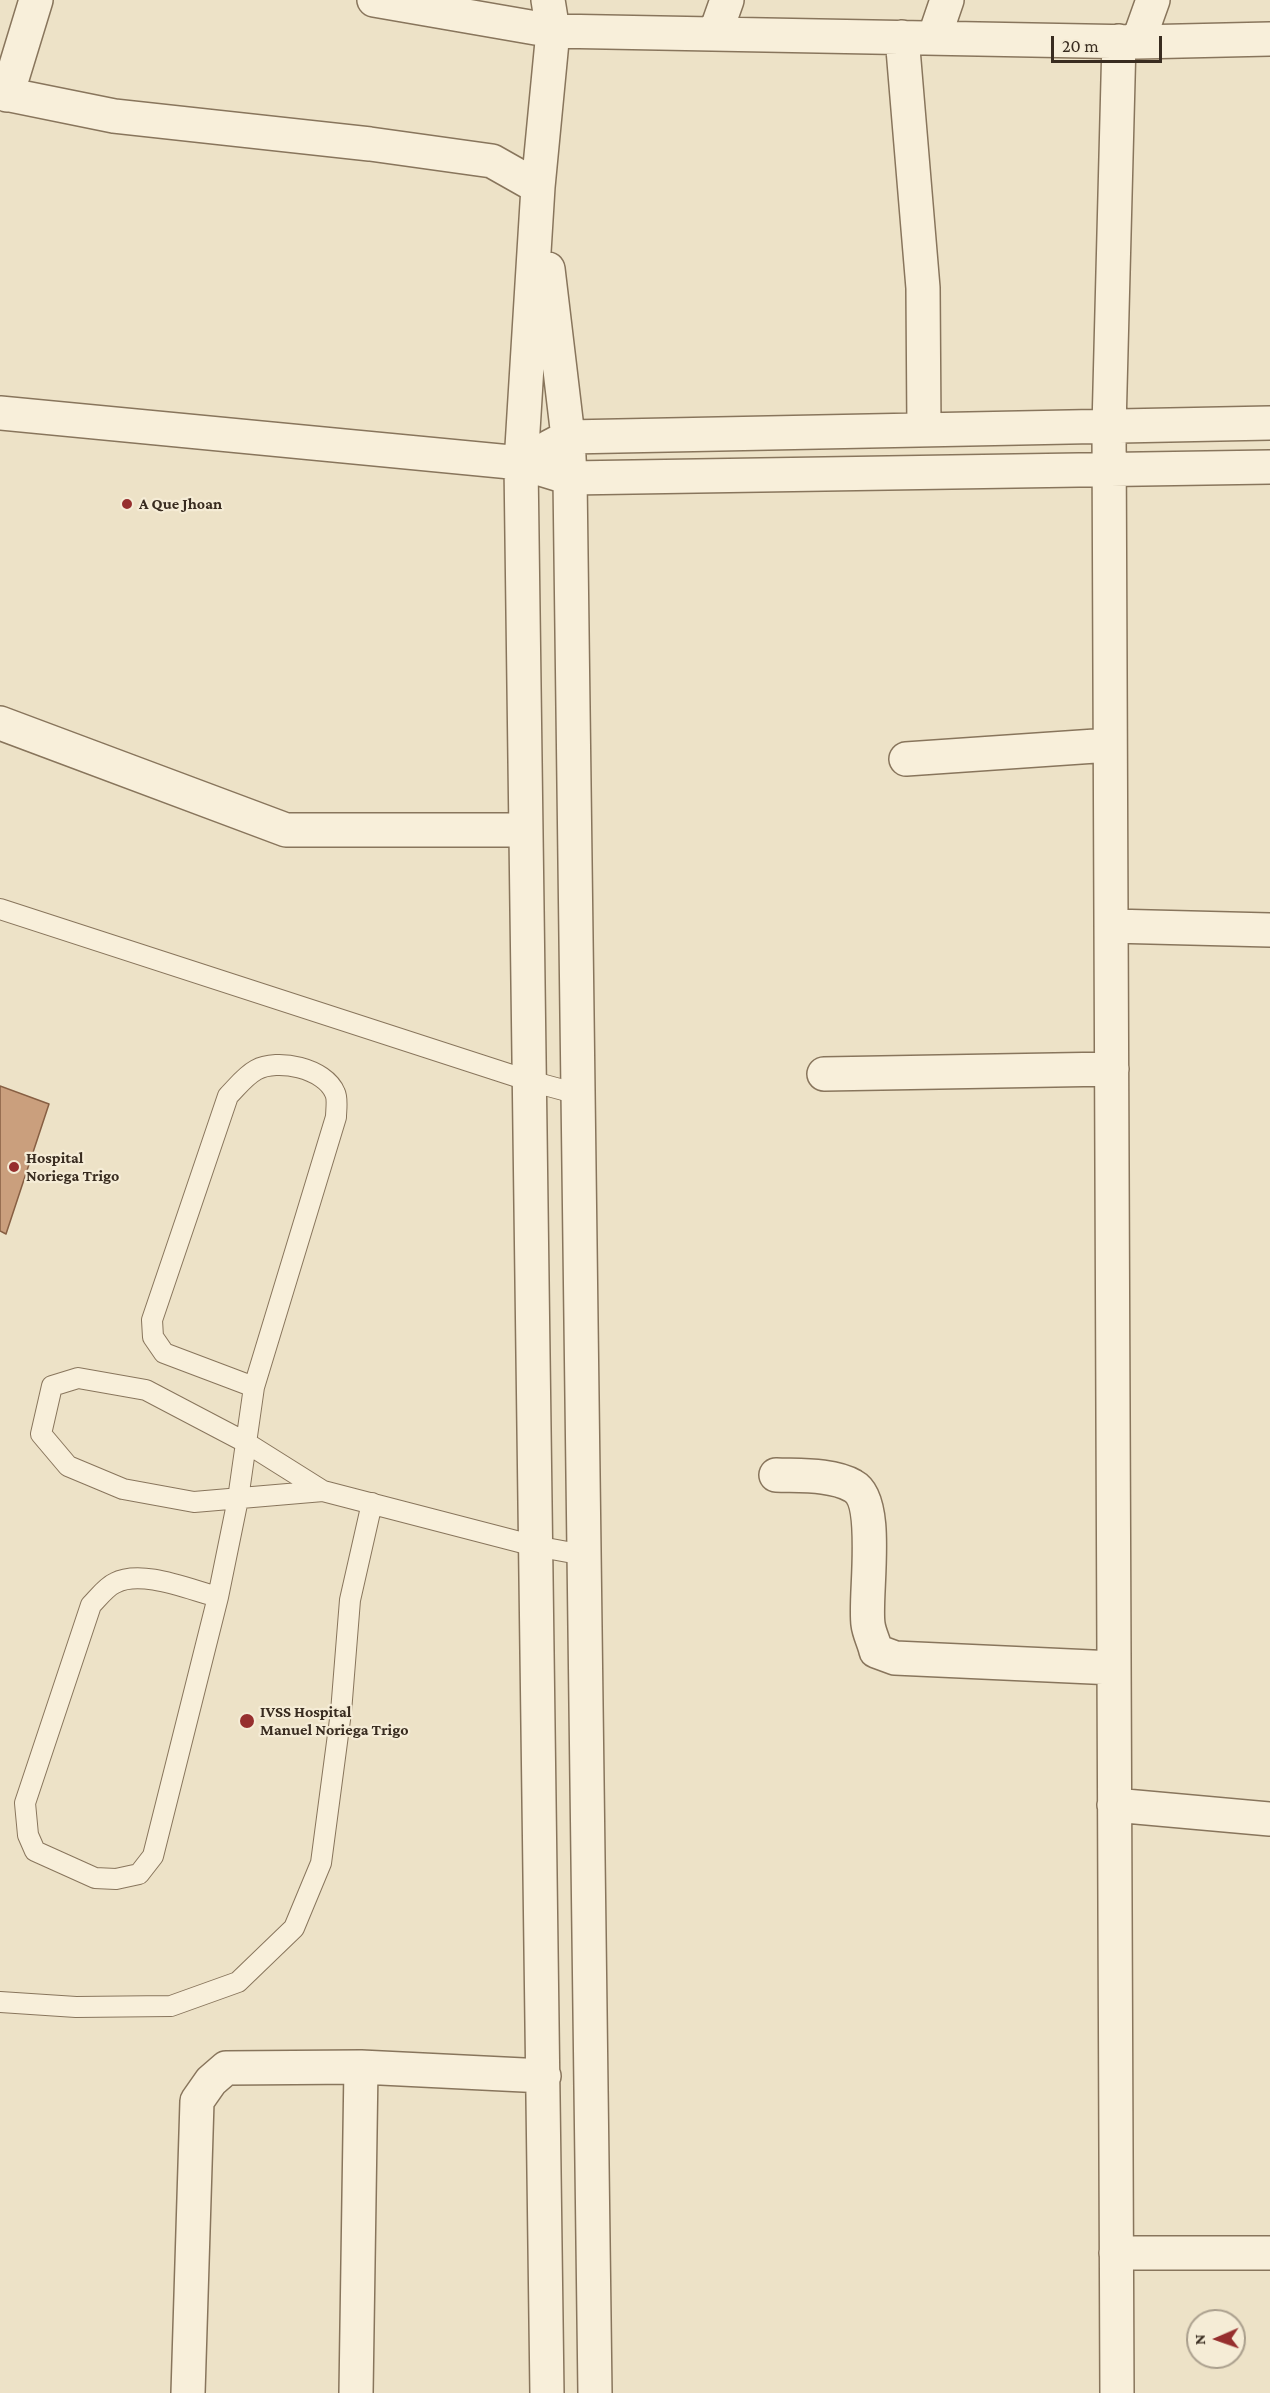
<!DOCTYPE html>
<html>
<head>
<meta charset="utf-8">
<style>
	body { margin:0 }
	#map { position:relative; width:1270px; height:2393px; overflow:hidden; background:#ede2c7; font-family:"Crimson Pro",serif }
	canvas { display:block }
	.north { position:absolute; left:1186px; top:2309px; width:60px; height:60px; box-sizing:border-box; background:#f5ecd6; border:2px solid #aa9f8d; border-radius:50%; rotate:268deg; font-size:16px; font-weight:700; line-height:24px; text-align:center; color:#392c20 }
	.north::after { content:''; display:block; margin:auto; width:21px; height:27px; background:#962f2e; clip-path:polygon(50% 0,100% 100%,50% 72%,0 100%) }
	.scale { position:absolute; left:1051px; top:36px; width:111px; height:27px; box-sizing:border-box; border:3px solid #392c20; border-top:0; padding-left:8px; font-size:18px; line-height:21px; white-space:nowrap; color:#392c20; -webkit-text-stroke:4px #f5ecd6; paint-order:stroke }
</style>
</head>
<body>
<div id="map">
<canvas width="1270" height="2393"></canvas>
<div class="north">N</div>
<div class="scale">20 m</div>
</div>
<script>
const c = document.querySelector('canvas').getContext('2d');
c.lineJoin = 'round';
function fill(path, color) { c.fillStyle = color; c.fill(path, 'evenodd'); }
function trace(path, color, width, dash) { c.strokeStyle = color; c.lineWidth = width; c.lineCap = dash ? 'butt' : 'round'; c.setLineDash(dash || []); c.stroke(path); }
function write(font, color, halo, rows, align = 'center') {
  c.font = font + ' "Crimson Pro",serif'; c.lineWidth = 4.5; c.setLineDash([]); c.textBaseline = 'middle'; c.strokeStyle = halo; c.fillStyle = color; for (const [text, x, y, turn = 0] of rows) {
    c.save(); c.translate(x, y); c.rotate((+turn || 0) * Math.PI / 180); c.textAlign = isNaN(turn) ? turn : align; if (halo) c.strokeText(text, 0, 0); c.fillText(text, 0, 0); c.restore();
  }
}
const building = new Path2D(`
	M0,1086L49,1104L6,1234L0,1231Z`);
fill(building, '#ca9f7d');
trace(building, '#875f43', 1.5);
const lane = new Path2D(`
	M0,909L530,1081L578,1094
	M323,1491L194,1502L123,1489L68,1466L41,1434L52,1386L78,1378L146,1390L245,1442L323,1491L535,1546L584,1555
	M218,1597C190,1590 142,1569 115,1583C106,1587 98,1598 91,1605L25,1803L28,1835L35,1851L95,1878L116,1879L139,1874L153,1856L218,1597L238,1499L254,1387L336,1117C336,1110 338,1099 335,1093C325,1068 277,1058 256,1070C245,1076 237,1087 228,1096L152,1320L153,1337L164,1353L254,1387
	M0,2002L76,2007L171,2006L238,1982L294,1928L321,1863L341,1712L350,1600L372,1503`);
const street = new Path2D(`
	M374,0L553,31L1138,42L1270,39
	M715,34L727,0
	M902,37L923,288L924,430
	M934,38L947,0
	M1138,42L1153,0
	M0,93L114,116L370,144L492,161L538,187
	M7,95L36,0
	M548,269L568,437L570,478L595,2393
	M0,413L521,463L570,478L1270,467
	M549,447L568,437L1270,423
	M0,723L286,830H526
	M906,759L1110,745
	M1111,926L1270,930
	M824,1074L1112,1069
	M776,1475C800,1476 832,1474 853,1486C881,1501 864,1596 868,1624C869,1633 874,1642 876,1651L895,1658L1114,1668
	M1114,1805L1270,1819
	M1116,2253H1270
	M188,2393L197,2101L211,2081L226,2068L361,2067L544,2076
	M356,2393L361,2067
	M547,2393L521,463L538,187L553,31L548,0
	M1117,2393L1109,427L1119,41`);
trace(lane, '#88755c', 22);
trace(street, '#88755c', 36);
trace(lane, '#f8efda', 20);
trace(street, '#f8efda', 33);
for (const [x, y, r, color] of [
	[127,504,6,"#962f2e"],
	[14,1167,6,"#962f2e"],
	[247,1721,8,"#962f2e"]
]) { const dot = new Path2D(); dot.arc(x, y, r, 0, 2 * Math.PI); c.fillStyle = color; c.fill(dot); trace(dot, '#f5ecd6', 2); }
write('bold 16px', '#392c20', '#f5ecd6', [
	["A Que Jhoan",139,504],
	["Hospital",26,1158],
	["Noriega Trigo",26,1176],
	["IVSS Hospital",260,1712],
	["Manuel Noriega Trigo",260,1730]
], 'left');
</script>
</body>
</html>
